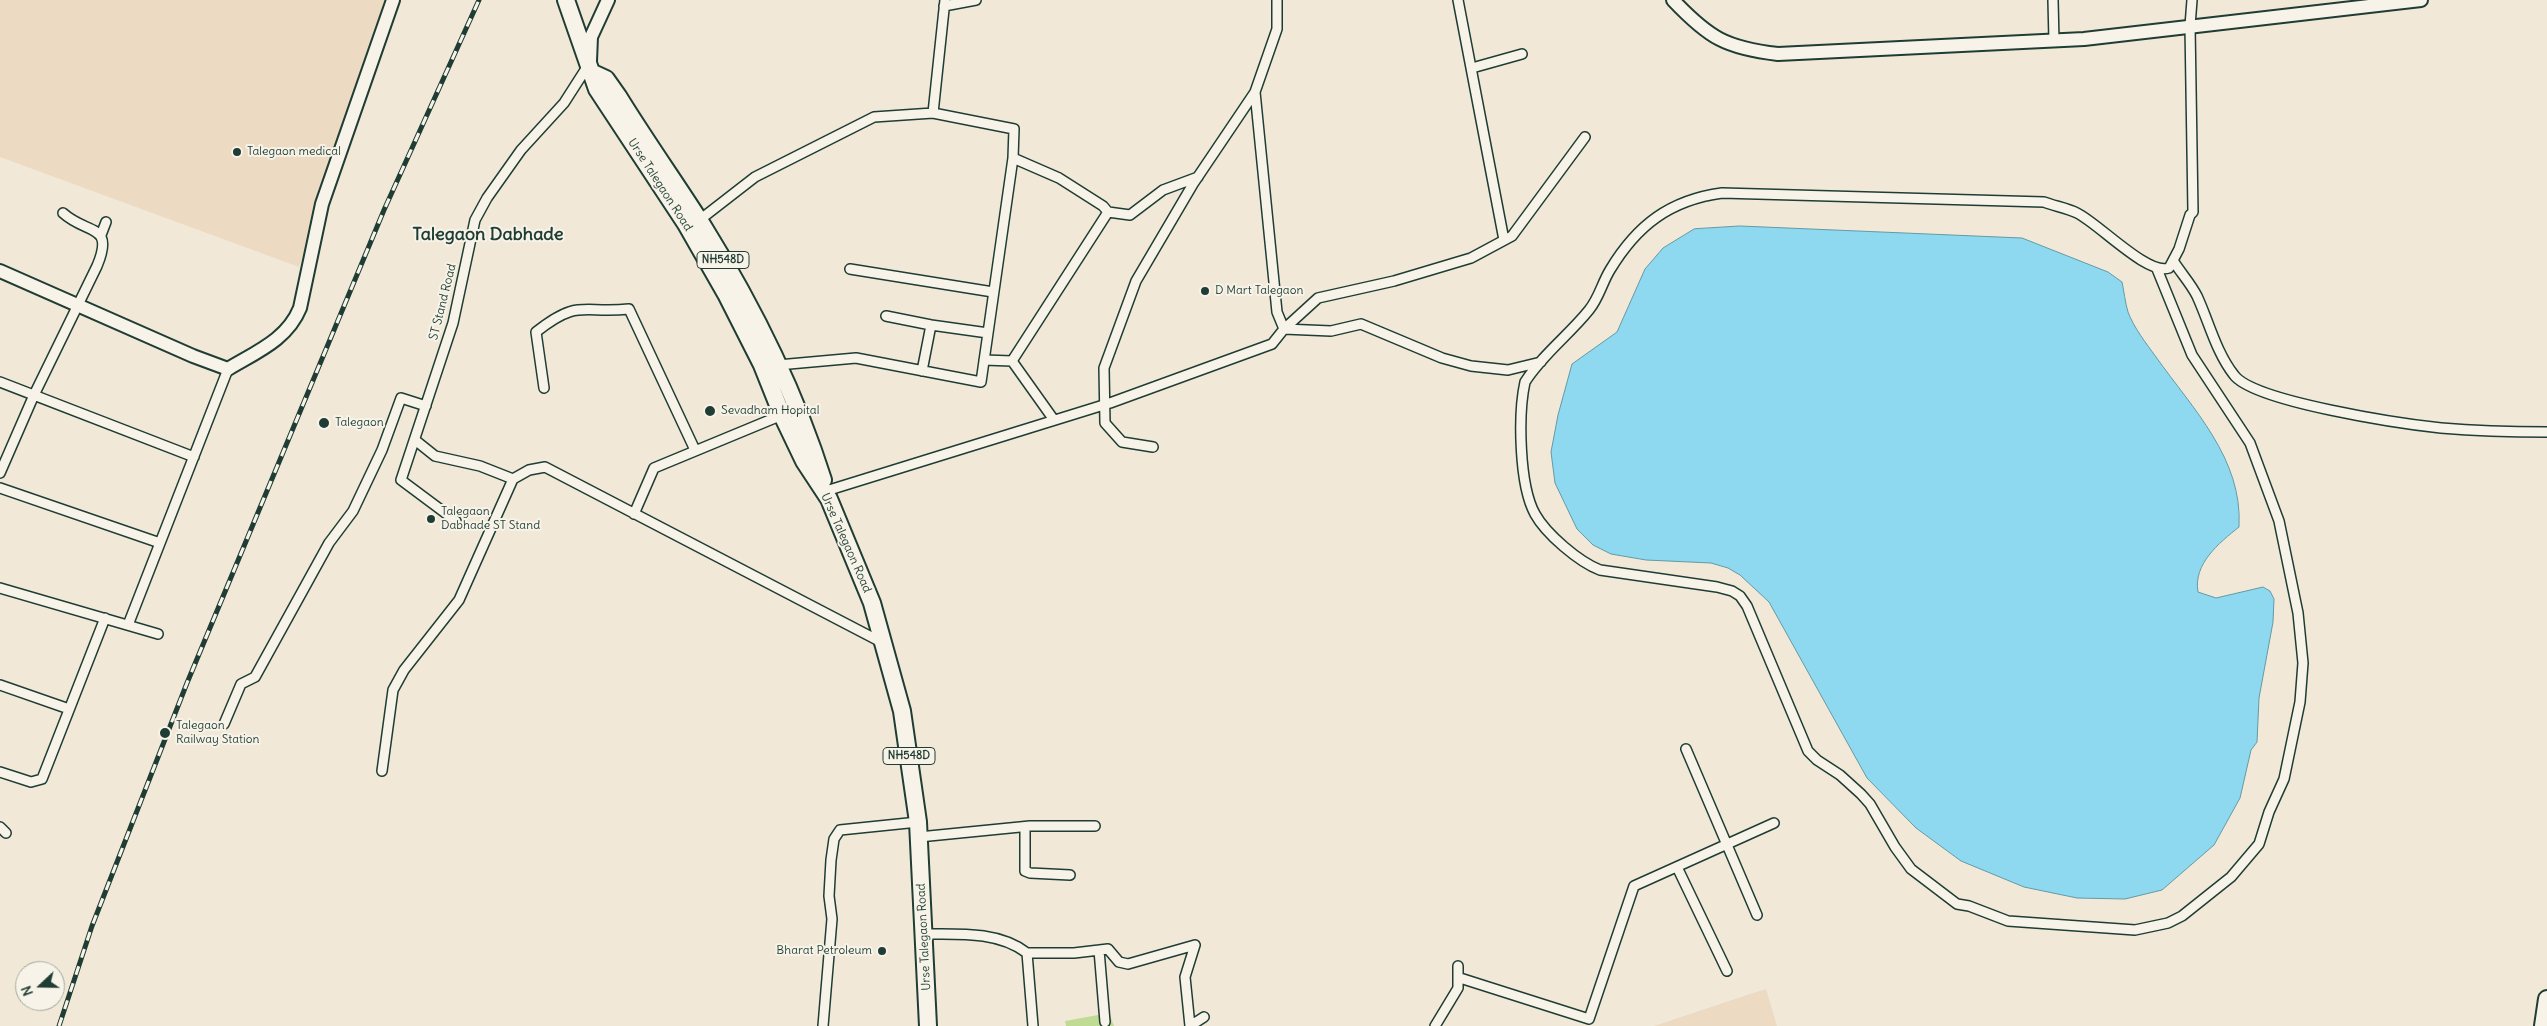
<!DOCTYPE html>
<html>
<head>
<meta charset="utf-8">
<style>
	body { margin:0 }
	#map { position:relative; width:2547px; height:1026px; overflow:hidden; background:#f2e8d7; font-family:Delius,sans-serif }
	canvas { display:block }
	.north { position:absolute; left:15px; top:961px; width:50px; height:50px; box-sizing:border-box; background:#f7f3e8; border:1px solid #a1aaa0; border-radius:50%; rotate:249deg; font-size:14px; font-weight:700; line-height:20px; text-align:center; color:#1f3d34 }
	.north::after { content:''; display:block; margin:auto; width:18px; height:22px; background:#1f3d34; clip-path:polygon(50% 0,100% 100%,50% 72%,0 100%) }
</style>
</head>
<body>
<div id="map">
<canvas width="2547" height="1026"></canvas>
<div class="north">N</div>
</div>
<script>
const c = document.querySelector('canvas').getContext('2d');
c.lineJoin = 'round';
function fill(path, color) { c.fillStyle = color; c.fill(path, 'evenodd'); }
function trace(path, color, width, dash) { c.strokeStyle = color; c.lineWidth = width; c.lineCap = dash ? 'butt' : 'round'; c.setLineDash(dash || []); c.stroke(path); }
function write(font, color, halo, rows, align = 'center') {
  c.font = font + ' Delius,sans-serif'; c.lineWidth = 4; c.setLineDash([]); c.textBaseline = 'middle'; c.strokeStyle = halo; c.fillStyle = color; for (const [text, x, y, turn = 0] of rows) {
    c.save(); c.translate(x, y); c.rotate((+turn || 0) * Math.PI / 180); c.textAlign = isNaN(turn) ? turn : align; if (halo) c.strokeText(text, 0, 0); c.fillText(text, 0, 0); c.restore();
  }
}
fill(new Path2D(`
	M0,0H399L324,193L299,267L0,157Z
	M1766,989L1777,1026H1654L1750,994Z`), '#ecdbc2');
fill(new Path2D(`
	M1109,1013L1114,1026H1066L1065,1021Z`), '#c0dc94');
const water = new Path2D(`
	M1740,226L2022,238L2108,272L2122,282C2124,291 2125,302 2128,312C2134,328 2146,343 2156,357C2193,409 2243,459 2239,527C2219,543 2193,564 2198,592L2216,598L2263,587L2270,591L2274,599L2273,622L2259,698L2257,742L2251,750L2240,798L2214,845L2162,890L2125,899L2077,898L2024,887L1961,861L1916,828L1867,778L1769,602L1740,575L1728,568L1711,563L1646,560L1611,554L1593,545L1577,529L1555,483L1551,452L1558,415L1572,364L1617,332L1645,269L1663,248L1694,229Z`);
fill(water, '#8ed8f0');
trace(water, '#629aa5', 1);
const street = new Path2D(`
	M1458,0L1504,240
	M2053,0L2054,41
	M944,6L976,0
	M1472,68L1522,54
	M933,113L945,0
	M1108,212L1130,215L1163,190L1198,177
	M697,222L755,177L874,117L933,113L1014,129L1013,158L981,382L856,358L778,365
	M101,235L106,222
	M2174,262C2181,273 2191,284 2197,296C2209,322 2216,352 2234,375C2254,402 2403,424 2441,428C2476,431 2512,432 2547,432
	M850,269L993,292
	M2157,269L2192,355L2250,443L2279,521L2298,613L2303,663L2300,702L2284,779L2269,812L2259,844L2231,877L2182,916L2168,923L2135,930L2008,921L1969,906L1957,904L1911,869L1895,847L1870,804L1861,794L1840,775L1817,760L1808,751L1747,606L1740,596L1732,591L1717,587L1600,570C1579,562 1546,534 1535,514C1519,485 1518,414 1525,382C1542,355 1569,335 1589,310C1599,298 1602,283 1610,270C1637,225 1670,200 1722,193L2044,202C2054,206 2067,208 2077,213C2098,223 2148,276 2169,268L2179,249L2190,215L2193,212L2190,26L2192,0
	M886,316L931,325
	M1284,329L1318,298L1394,281L1471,258L1512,236L1585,137
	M1284,329L1331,331L1361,324L1442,358L1471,366L1508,370L1541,362
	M984,360L1012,361L1108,212L1103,206L1059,178L1013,158
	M1012,361L1054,420
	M922,371L931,325L988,333
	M0,382L194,457
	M544,388L536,332C579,298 582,314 629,309L695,450
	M415,440L435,456L480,466L513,479L529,470L545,467L883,643
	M1153,447L1122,442L1105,423L1104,368L1136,281L1193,184L1255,92L1277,29V0
	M0,473L34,395L97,266C115,223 87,235 63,213
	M0,488L160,543
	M826,491L1110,403L1272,344L1284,329L1277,312L1255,92
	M634,514L654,468L782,415
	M456,521L401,480L453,323L475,220L487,198L521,150L564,103L589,64
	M0,588L158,634
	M128,625L228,369
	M0,685L69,709
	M224,724L241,684L255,677L329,543L353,511L382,450L401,398L426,406
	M1686,749L1757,915
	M382,771L393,690L404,670L459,600L513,479
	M0,772L31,782L42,779L105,618
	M0,827L6,833
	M1025,828V871L1030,873L1070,875
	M919,837L1030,826H1095
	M1677,867L1727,971
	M924,934C958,934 999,931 1027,953L1033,1026
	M1099,950L1105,1022
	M1027,953H1074L1108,949L1119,962L1128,964L1195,945L1185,977L1190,1026
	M1460,978L1589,1019L1634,886L1774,823
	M823,1026L832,919L829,896L831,860L834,839L840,830L918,822
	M1190,1026L1204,1017
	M1435,1026L1458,988V966`);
const secondary = new Path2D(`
	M1673,0C1709,38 1726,48 1778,54L2084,39L2421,0
	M590,61L591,37L608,0
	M0,271L193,356L228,369C256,352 287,340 300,308L322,204L393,0`);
const highway = new Path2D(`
	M566,0L597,89L686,224L726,294L762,365L782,415L804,461L829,499L872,603L902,711L918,822L928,1026
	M593,73L606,79L618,96C645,140 675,182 703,226C752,305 795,391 823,480
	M2543,1026L2547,999`);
trace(street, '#1f3d34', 12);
trace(secondary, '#1f3d34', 16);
trace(highway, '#1f3d34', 20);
trace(street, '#f7f3e8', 9);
trace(secondary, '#f7f3e8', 12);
trace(highway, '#f7f3e8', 16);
const rail = new Path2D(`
	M59,1026L92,926L187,683L384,210L479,0`);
trace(rail, '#1f3d34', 5);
trace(rail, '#f7f3e8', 3, [9]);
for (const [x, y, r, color] of [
	[237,152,5,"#1f3d34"],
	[1205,291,5,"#1f3d34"],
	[710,411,6,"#1f3d34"],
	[324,423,6,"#1f3d34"],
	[431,519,5,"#1f3d34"],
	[165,733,6,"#1f3d34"],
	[882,951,5,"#1f3d34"]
]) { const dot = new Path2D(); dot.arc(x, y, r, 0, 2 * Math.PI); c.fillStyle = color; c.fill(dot); trace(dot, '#f7f3e8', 2); }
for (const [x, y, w] of [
	[723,260,52],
	[909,756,52]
]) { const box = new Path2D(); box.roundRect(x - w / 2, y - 8.5, w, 17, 4); c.fillStyle = '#f7f3e8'; c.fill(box); trace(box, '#1f3d34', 1); }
write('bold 11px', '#1f3d34', null, [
	["NH548D",723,260],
	["NH548D",909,756]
]);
write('12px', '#1f3d34', '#f7f3e8', [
	["Talegaon medical",247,152],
	["D Mart Talegaon",1215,291],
	["Sevadham Hopital",721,411],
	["Talegaon",335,423],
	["Talegaon",441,512],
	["Dabhade ST Stand",441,526],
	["Talegaon",176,726],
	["Railway Station",176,740],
	["Bharat Petroleum",872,951,"right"]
], 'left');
write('12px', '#1f3d34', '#f7f3e8', [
	["Urse Talegaon Road",660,185,57],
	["ST Stand Road",443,302,-76],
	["Urse Talegaon Road",846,543,66],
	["Urse Talegaon Road",924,937,-93]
]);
write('bold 18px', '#1f3d34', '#f7f3e8', [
	["Talegaon Dabhade",488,235]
]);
</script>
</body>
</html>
